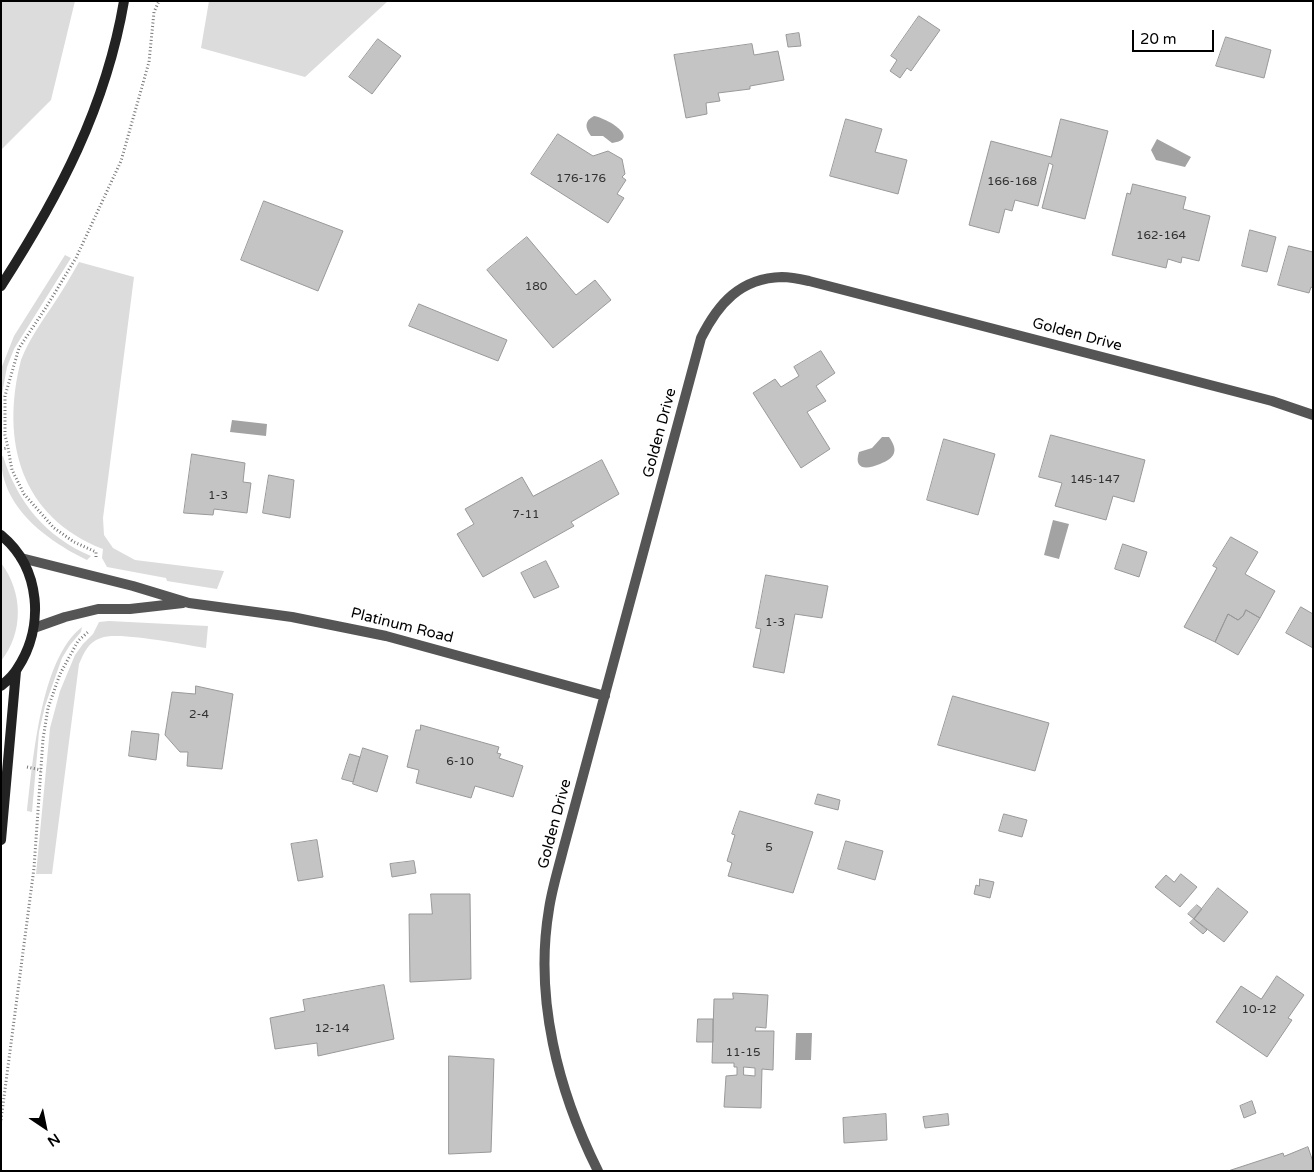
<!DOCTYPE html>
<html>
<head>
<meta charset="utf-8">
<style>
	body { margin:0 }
	#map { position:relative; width:1314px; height:1172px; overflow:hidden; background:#fff; font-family:"Varela Round",sans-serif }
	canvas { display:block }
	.frame { position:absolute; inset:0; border:2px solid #000; pointer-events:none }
	.north { position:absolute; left:20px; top:1102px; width:50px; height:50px; -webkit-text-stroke:4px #fff; paint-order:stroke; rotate:146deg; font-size:14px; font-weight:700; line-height:20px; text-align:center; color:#000 }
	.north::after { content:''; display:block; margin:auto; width:18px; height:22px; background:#000; clip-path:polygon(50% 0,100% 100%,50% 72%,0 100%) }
	.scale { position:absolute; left:1132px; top:30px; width:82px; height:22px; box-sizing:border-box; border:2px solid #000; border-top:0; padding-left:6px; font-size:15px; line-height:18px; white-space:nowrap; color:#000; -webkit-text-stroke:4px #fff; paint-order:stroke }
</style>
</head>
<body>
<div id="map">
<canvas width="1314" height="1172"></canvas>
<div class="frame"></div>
<div class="north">N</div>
<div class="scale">20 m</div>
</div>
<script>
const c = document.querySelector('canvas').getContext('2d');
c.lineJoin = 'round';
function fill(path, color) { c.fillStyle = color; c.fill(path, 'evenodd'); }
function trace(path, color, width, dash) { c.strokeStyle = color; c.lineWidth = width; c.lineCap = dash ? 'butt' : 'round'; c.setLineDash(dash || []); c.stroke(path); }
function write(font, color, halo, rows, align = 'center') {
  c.font = font + ' "Varela Round",sans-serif'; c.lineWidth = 4; c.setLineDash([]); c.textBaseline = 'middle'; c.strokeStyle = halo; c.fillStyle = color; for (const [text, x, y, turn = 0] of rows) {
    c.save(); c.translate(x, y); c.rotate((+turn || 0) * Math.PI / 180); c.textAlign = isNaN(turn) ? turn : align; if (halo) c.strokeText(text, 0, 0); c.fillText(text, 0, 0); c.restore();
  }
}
fill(new Path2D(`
	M1,1H75L51,100L1,150Z
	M209,1H388L305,77L201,48Z
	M65,255L71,258L14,349L7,367L1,399V369L14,336Z
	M79,262L134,277L103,518L104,535L113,548L135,560L224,571L217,589L167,581L166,578L107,567L102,558L103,549C21,517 0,442 21,360C28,342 40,324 51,308C61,293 70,278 79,262Z
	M3,456C17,502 46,537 91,556L87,560C46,540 1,507 1,457Z
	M1,563C23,592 24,632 1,661Z
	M109,621L208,626L206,648C184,645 118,631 101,638C88,642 84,653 79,664L52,874H36L50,728L60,691L75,655L83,644L93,634L99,622Z
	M82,627L81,632L70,645L62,658L45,706L39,732L32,812L27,811C33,762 40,659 82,627Z`), '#dcdcdc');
fill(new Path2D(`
	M594,116C607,118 642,139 612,143L603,136H591C585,128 584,121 594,116Z
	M1157,139L1191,157L1185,167L1156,160L1151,150Z
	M232,420L267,424L266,436L230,432Z
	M882,437H889C899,451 895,458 880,464C868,469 853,471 859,452L872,448Z
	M1053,520L1069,524L1059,559L1044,555Z
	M796,1033H812L811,1060H795Z`), '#a3a3a3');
const building = new Path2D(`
	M919,16L940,30L911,71L907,68L900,78L890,71L897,60L891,56Z
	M799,33L801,46L788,47L786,35Z
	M1226,37L1271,50L1264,78L1216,66Z
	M378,39L401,56L372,94L349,77Z
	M752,44L754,55L778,51L784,80L750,86V89L718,93L720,101L706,103L707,114L686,118L674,55Z
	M846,119L882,129L875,152L907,160L898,194L830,176Z
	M1061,119L1108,131L1085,219L1042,208L1053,165L1049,163L1038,206L1015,200L1012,211L1005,209L999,233L969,225L991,141L1051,157Z
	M558,134L593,156L608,151L622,159L625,174L622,177L626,180L617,194L624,198L608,223L531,174Z
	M1133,184L1186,197L1183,209L1210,216L1199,261L1182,257L1181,263L1168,259L1166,268L1112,255L1127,193L1130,194Z
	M264,201L343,231L318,291L241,260Z
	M1250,230L1276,237L1267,272L1242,266Z
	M527,237L576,295L595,280L611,300L553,348L487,270Z
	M1289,246L1313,252V288L1311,287L1309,293L1278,285Z
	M419,304L507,340L498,361L409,326Z
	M821,351L835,373L816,386L826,401L807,412L830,449L801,468L753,393L775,379L781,387L799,376L794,367Z
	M1051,435L1145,460L1134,502L1113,496L1106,520L1055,506L1062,483L1039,477Z
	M944,439L995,454L978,515L927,500Z
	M192,454L245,463L243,482L251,483L247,513L214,509L213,515L184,513Z
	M602,460L619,494L571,522L574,526L483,577L457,534L474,524L465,509L522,477L533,496Z
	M269,475L294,480L290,518L263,513Z
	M1231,537L1258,552L1245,574L1275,591L1260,618L1246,610L1243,616L1238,620L1228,614L1215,642L1184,627L1217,568L1213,566Z
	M1123,544L1147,552L1139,577L1115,569Z
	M546,561L559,587L534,598L521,573Z
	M766,575L828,586L822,618L795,614L784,673L753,667L761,629L756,628Z
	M1301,607L1313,614V648L1286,633Z
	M1246,610L1260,618L1238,655L1215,642L1228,614L1238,620L1243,616Z
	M196,686L233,694L222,769L187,766L188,752H180L165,735L172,692L195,694Z
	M953,696L1049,723L1035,771L938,745Z
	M421,725L499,747L497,753L501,754L499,758L523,766L513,797L475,786L471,798L416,783L419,770L407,767L416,730H420Z
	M132,731L159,734L156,760L129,756Z
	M363,748L388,756L377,792L353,784Z
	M350,754L360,757L353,782L342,779Z
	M818,794L840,800L838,810L815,804Z
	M740,811L813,832L793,893L728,876L732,863L727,861L735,835L732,834Z
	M1004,814L1027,820L1022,837L999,831Z
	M317,840L323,877L298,881L291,844Z
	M846,841L883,851L875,880L838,869Z
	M414,861L416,873L392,877L390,864Z
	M1181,874L1197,887L1180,907L1155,887L1166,875L1174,882Z
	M980,879L994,882L990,898L974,894L976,885L979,886Z
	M1218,888L1248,912L1224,942L1194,919Z
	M431,894H470L471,979L410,982L409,914H432Z
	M1197,905L1202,909L1194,919L1188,914Z
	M1194,919L1207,930L1203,934L1190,923Z
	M1277,976L1304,995L1288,1018L1292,1020L1267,1057L1216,1022L1241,986L1261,999Z
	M384,985L394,1039L318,1056L317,1043L275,1049L270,1018L305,1011L303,1000Z
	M733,993L768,995L766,1028L756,1027L755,1031H774L773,1070L762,1069L761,1108L724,1107L726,1076L737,1075V1067H734V1063H712L714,999H733ZM744,1067L755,1068V1076L744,1075Z
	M698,1019H713V1042H697Z
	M449,1056L494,1059L491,1152L449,1154Z
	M1252,1101L1256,1113L1244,1118L1240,1106Z
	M886,1114L887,1140L844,1143L843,1118Z
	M948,1114L949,1125L925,1128L923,1117Z
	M1308,1147L1313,1162V1171H1228L1283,1153L1284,1156Z`);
fill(building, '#c4c4c4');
trace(building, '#999', 1);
trace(new Path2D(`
	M1,449L8,448
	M96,557V552L74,542L54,528L24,494L12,470L8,448L5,435V396L19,348L45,309L76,258L121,161L149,62L154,12L159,1
	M27,767L41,770
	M1,1120L34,868L43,739L48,708L60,674L78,641L88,632`), '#777', 3, [1, 2.5]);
trace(new Path2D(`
	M21,558L133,586L189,603L292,617L386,636L605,696
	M34,628L65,617L98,609H130L183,603
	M598,1171C558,1091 534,998 549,909C552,889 558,870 563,850L701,338C718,304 740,278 782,277C791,277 800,279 809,281L1272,401L1313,415`), '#555', 10);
trace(new Path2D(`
	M1,286C59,196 106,107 124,1
	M1,535C41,568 45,627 17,669C13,676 7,681 1,686
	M1,840L16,671`), '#222', 10);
write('12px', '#313131', null, [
	["176-176",581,179],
	["166-168",1012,182],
	["162-164",1161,236],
	["180",536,287],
	["145-147",1095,480],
	["1-3",218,496],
	["7-11",526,515],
	["1-3",775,623],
	["2-4",199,715],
	["6-10",460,762],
	["5",769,848],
	["10-12",1259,1010],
	["12-14",332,1029],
	["11-15",743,1053]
]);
write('15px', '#000', '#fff', [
	["Golden Drive",1077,335,15],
	["Golden Drive",660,433,-75],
	["Platinum Road",402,626,14],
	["Golden Drive",555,824,-75]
]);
</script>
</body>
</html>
